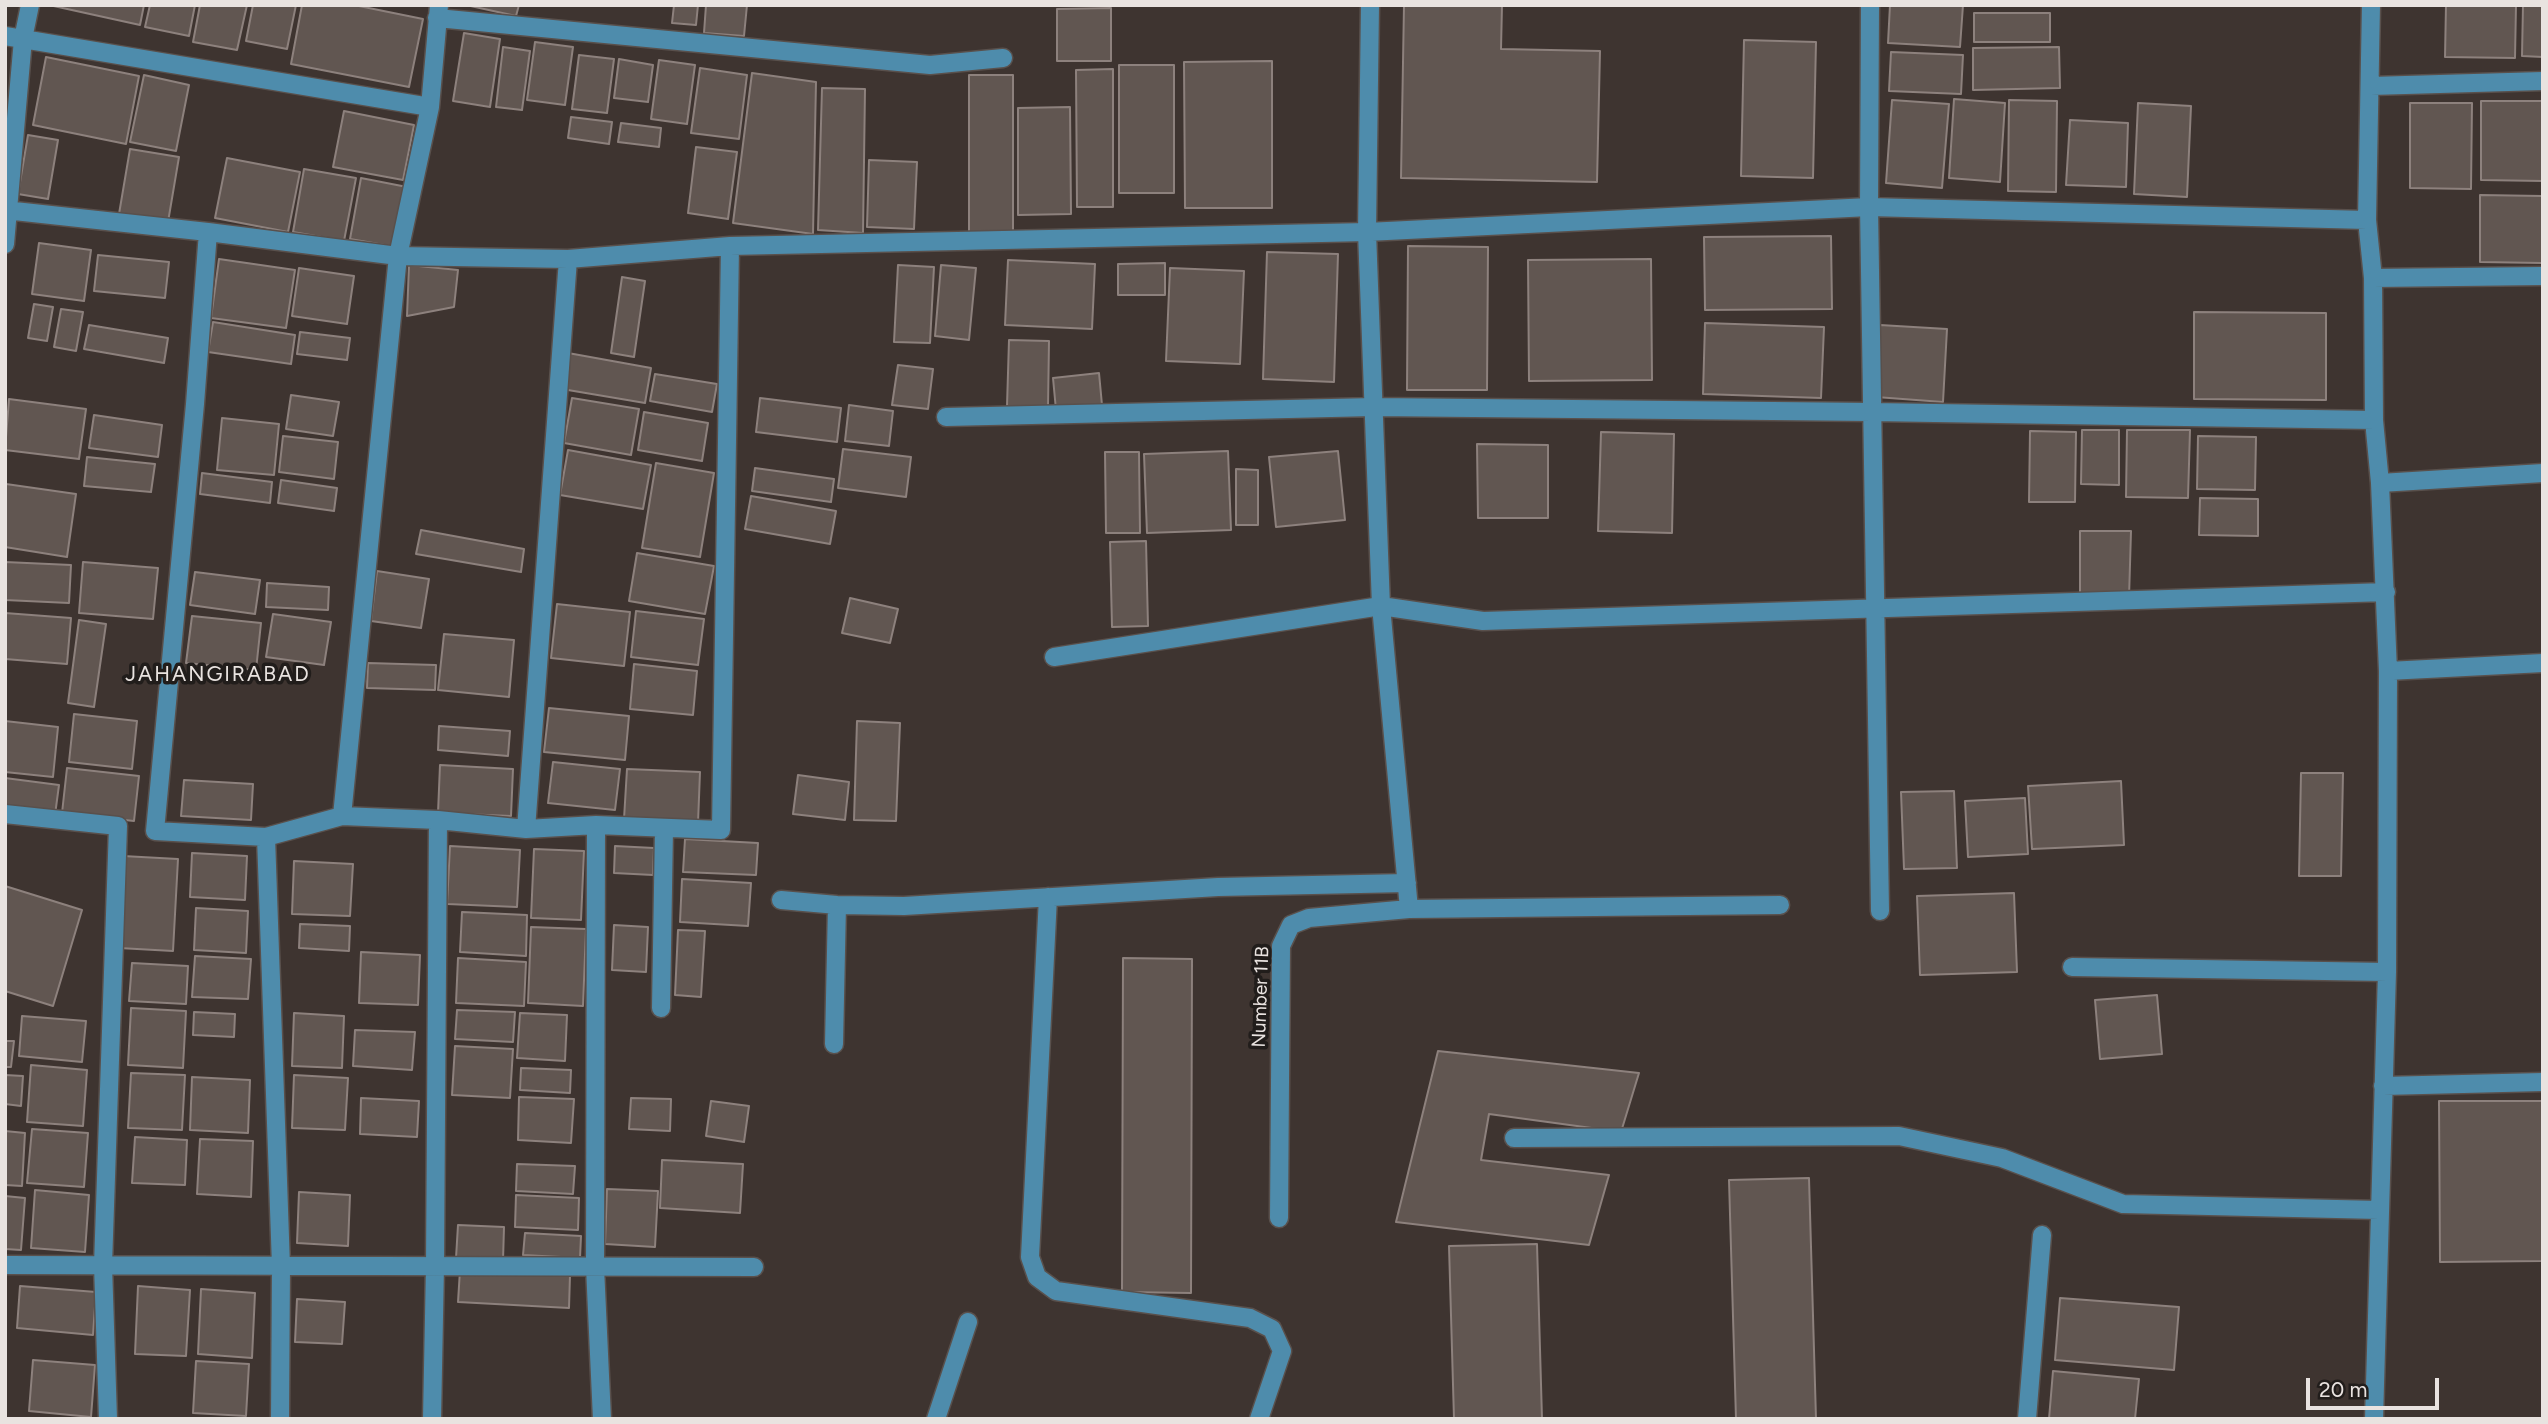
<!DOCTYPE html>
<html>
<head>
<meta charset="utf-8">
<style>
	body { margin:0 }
	#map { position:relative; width:2548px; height:1424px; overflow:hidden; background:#3e3430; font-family:Figtree,sans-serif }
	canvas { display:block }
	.frame { position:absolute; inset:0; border:7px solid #e9e3e0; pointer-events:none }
	.scale { position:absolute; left:2306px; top:1378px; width:133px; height:32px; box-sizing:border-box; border:4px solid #e9e3e0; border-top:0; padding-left:9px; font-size:21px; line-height:24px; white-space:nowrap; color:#e9e3e0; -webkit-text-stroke:5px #211d1b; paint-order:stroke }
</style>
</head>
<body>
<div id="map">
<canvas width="2548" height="1424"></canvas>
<div class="frame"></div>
<div class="scale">20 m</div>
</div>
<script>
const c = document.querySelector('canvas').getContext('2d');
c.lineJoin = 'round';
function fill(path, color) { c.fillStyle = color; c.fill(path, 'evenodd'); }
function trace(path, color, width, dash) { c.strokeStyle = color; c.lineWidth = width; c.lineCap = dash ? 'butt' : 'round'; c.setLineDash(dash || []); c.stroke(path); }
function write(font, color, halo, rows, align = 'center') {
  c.font = font + ' Figtree,sans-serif'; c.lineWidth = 7; c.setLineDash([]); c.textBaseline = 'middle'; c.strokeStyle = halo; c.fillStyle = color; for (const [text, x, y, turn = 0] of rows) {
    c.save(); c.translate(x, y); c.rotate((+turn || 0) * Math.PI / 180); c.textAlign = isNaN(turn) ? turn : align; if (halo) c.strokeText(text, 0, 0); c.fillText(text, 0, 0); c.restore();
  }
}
const building = new Path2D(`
	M49,5H144L140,25Z
	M150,5H195L189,36L145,27Z
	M200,5H247L237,50L193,42Z
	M253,5H296L287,49L246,41Z
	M302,5H354L423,19L409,87L291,64Z
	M466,5H519L516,16Z
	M674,5H698L696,25L672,23Z
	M706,5H747L744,36L704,33Z
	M1404,5H1502L1501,49L1600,51L1597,182L1401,178Z
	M1890,5H1963L1960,47L1888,43Z
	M2446,5H2516L2515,58L2445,57Z
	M2523,5H2543V57L2522,56Z
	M1111,8V61H1057V9Z
	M1974,13H2050V42H1974Z
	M464,33L500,39L490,107L453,101Z
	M1744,40L1816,42L1813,178L1741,176Z
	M535,42L573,47L565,105L527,100Z
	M503,47L530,51L522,110L496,107Z
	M2059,47L2060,88L1973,90V48Z
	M1891,52L1963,55L1961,94L1889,91Z
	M579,55L614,59L607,113L572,109Z
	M46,57L139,76L126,144L33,125Z
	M619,59L653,65L648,102L614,98Z
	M659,60L695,65L687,124L651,119Z
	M1272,61V208H1185L1184,62Z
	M1119,65H1174V193H1119Z
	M700,68L747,75L739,139L691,133Z
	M1113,69V207H1077L1076,70Z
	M752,73L816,82L813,234L733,223Z
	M144,75L189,85L176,151L130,142Z
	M969,75H1013V233L969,232Z
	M822,88L865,89L863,233L818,230Z
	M1954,99L2005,103L2000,182L1949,178Z
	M1892,100L1949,104L1942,188L1886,183Z
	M2009,100L2057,101L2056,192L2008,191Z
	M2481,101H2543V181L2481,180Z
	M2138,103L2191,106L2187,197L2134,194Z
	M2410,103H2472L2471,189L2410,188Z
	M1070,107L1071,214L1018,215V108Z
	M344,111L414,125L403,180L333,167Z
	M571,117L612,122L609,144L568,138Z
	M2070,120L2128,123L2126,187L2066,185Z
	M621,123L661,128L659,147L618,142Z
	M28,135L58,140L48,199L18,194Z
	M696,147L737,152L728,219L688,213Z
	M130,149L179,157L168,222L119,214Z
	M227,158L300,172L288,232L215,218Z
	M869,160L917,162L914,229L867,227Z
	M304,169L356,178L344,241L293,232Z
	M361,178L407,187L396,247L350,239Z
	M2480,195L2542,196V263L2480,262Z
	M1831,236L1832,309L1705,310L1704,237Z
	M39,243L91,250L84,301L32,294Z
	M1408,246L1488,247L1487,390H1407Z
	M1267,252L1338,254L1334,382L1263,379Z
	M98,255L169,262L165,298L94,291Z
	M219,259L295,270L286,328L211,318Z
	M1651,259L1652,380L1529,381L1528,260Z
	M1008,260L1095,264L1092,329L1005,325Z
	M1165,263V295H1118V264Z
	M409,265L458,270L454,307L407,316Z
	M898,265L934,267L930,343L894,342Z
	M941,265L976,268L969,340L935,336Z
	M299,268L354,276L347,324L292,316Z
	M1170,268L1244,271L1240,364L1166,361Z
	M622,277L645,281L634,357L611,353Z
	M34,304L53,307L47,341L28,338Z
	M61,309L83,312L76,351L54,347Z
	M2194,312L2326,313V400L2194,399Z
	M213,322L295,335L291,364L208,352Z
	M1705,323L1824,327L1821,398L1703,394Z
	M89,325L168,338L164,363L84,349Z
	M1880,325L1947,329L1943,402L1876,397Z
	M300,332L350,338L347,360L297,354Z
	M1009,340L1049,341L1048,408L1007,406Z
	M568,353L651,368L645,403L562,389Z
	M898,365L933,369L928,409L892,405Z
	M1099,373L1102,405L1056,410L1053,378Z
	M655,374L717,384L712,412L650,401Z
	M291,395L339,402L333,436L286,429Z
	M572,398L639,409L631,455L564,443Z
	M760,398L841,408L837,442L756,432Z
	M9,399L86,409L79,459L5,450Z
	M849,405L893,411L889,446L845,441Z
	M644,412L708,423L702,461L638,450Z
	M94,415L162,425L158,457L89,448Z
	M222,418L279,424L274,475L217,470Z
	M2082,430H2119V485L2081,484Z
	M2127,430H2190L2188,498L2126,497Z
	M2030,431L2076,432L2075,502H2029Z
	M1601,432L1674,434L1672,533L1598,531Z
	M283,436L338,442L334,479L279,472Z
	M2198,436L2256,437L2255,490L2197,489Z
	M1477,444L1548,445V518H1478Z
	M843,449L911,457L906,497L838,488Z
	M568,450L651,465L643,509L560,495Z
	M1228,451L1231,530L1147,533L1144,454Z
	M1338,451L1345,520L1276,527L1269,457Z
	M1105,452H1139L1140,533H1106Z
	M87,457L155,464L151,492L84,486Z
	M656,463L714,473L700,557L642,548Z
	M755,468L834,479L831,502L752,491Z
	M1236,469L1258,470V525H1236Z
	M202,473L272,482L270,503L200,494Z
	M281,480L337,488L334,511L278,503Z
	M6,484L76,494L67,557L5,547Z
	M751,496L836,511L830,544L745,529Z
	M2200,498L2258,499V536L2199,535Z
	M421,530L524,549L521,572L416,554Z
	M2080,531H2131L2129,598L2080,597Z
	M1146,541L1148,626L1112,627L1110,542Z
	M637,553L714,566L705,614L629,601Z
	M5,562L71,565L69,603L5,600Z
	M83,562L158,568L153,619L79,613Z
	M377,571L429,579L421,628L371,621Z
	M195,572L260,580L255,614L190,605Z
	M267,583L329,587L328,610L266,607Z
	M850,598L898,609L890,643L842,633Z
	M557,604L630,612L624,666L551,658Z
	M636,611L704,619L698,665L631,657Z
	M5,613L71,618L67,664L5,659Z
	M273,614L331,622L324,665L266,657Z
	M192,616L261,623L256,670L186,663Z
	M79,620L106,624L94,707L68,703Z
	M444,634L514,640L509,697L438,690Z
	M368,663L436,665L435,690L367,688Z
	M634,664L697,671L693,715L630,709Z
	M549,708L629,716L625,760L544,752Z
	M74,714L137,721L132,769L69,762Z
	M5,721L58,727L53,777L5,772Z
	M857,721L900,723L896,821L854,820Z
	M439,726L510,731L508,756L438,750Z
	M553,762L620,769L615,810L548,803Z
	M440,765L513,769L511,816L438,813Z
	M67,768L139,776L134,821L62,813Z
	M627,769L700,772L698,823L624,819Z
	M2301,773H2343L2341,876H2299Z
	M798,775L849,782L845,820L793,814Z
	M5,778L59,785L55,815L5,809Z
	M184,780L253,784L251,820L181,816Z
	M2121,781L2124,845L2032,849L2028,786Z
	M1954,791L1957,868L1904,869L1901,792Z
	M2025,798L2028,854L1968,857L1965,801Z
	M685,839L758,843L756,875L683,872Z
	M450,846L520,850L517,907L447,904Z
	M615,846L654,848L653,875L614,873Z
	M534,849L584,851L581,920L531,918Z
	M192,853L247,856L245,900L190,897Z
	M123,856L178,859L173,951L119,948Z
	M294,861L353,864L350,916L292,914Z
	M682,879L751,883L748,926L680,922Z
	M5,886L82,910L53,1006L5,991Z
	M2014,893L2017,972L1920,975L1917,896Z
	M196,908L248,911L246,953L194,950Z
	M462,912L527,915L526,956L460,952Z
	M300,924L350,926L349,951L299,948Z
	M614,925L648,927L646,972L612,970Z
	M531,927L586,929L583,1006L528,1003Z
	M678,930L705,931L701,997L675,995Z
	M361,952L420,955L418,1005L359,1003Z
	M195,956L251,959L248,999L192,997Z
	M458,958L526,962L524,1006L456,1003Z
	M1123,958L1192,959L1191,1293L1122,1292Z
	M132,963L188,966L186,1004L129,1001Z
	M2157,995L2162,1054L2100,1059L2095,1000Z
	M131,1008L186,1011L183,1068L128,1065Z
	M457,1010L515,1012L513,1042L455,1039Z
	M194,1012L235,1014L234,1037L193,1035Z
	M294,1013L344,1016L342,1068L292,1066Z
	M520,1013L567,1015L565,1061L517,1058Z
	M22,1016L86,1021L82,1062L19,1056Z
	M355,1030L415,1032L412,1070L353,1066Z
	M5,1041H14L11,1067H5Z
	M455,1046L513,1049L510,1098L452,1095Z
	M1438,1051L1639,1073L1621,1132L1489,1114L1481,1160L1609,1175L1589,1245L1396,1222Z
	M31,1065L87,1070L83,1126L27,1122Z
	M521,1068L571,1070L570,1093L520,1090Z
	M131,1073L185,1075L182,1130L128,1128Z
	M5,1075L23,1076L21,1106L5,1104Z
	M294,1075L348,1078L345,1130L292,1128Z
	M192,1077L250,1080L248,1133L190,1130Z
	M519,1097L574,1099L571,1143L518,1140Z
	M361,1098L419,1101L417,1137L360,1134Z
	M631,1098L671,1099L670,1131L629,1129Z
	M711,1101L749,1106L744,1142L706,1136Z
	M2439,1101H2543V1261L2440,1262Z
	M32,1129L88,1133L84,1187L27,1183Z
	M5,1131L25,1133L22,1186L5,1185Z
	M135,1137L187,1140L185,1185L132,1183Z
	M200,1139L253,1141L251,1197L197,1194Z
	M662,1160L743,1164L740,1213L660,1208Z
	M517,1164L575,1166L573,1194L516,1191Z
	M1809,1178L1816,1419H1736L1729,1180Z
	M607,1189L658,1191L655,1247L605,1244Z
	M35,1190L89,1195L85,1252L31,1248Z
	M299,1192L350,1195L348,1246L297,1243Z
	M516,1195L579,1198L578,1230L515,1227Z
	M5,1196L25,1198L21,1250L5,1249Z
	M458,1225L504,1227L503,1261L456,1258Z
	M525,1233L581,1236L580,1258L523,1255Z
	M1537,1244L1542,1419H1454L1449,1246Z
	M460,1270L570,1275L569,1308L458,1302Z
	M20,1286L96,1292L93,1335L17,1328Z
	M138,1286L190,1290L186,1356L135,1354Z
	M201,1289L255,1293L252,1358L198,1354Z
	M2060,1298L2179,1307L2174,1370L2055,1360Z
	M297,1299L345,1302L342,1344L295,1342Z
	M33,1360L95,1365L91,1417L29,1411Z
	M196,1361L249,1364L246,1416L193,1413Z
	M2053,1371L2139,1379L2135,1419H2049Z`);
fill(building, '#615651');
trace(building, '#8d817d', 2);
const minor = new Path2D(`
	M1870,5L1869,207L1880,911
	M2371,5L2367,220L2373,278L2374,420L2380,483L2388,671L2387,972L2374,1419
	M437,18L930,65L1003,58
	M5,36L430,107
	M2371,86L2543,81
	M5,210L208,232
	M5,244L23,39L30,5
	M730,246L721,830L596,825L526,829L438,820L342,816L266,837L155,831L195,404L208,232L398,256L568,259L730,246L1367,232L1869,207L2367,220
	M2373,278L2543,276
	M946,417L1374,407L1872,412L2374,420
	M2380,483L2543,473
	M1054,657L1381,606L1483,621L2386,592
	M2388,671L2543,663
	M5,814L118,826L103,1265L108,1419
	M342,816L398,256L430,107L439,5
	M596,825L595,1267L602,1419
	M526,829L568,259
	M266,837L281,1266L280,1419
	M1048,897L1030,1257L1037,1277L1056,1291L1250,1318L1272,1329L1282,1351L1259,1419
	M781,900L837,905L904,906L1218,887L1407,883
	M1409,909L1780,905
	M2072,967L2387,972
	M661,1008L664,828
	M834,1044L837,905
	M2383,1086L2543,1082
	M1514,1138L1899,1136L2002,1158L2123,1204L2379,1210
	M1279,1218L1281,946L1291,925L1309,918L1409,909L1381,606L1367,232L1370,5
	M5,1265L754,1267
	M432,1419L435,1266L438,820
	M936,1419L968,1322
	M2027,1419L2042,1235`);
trace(minor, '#59504c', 21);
trace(minor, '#4e8cac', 18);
write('19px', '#e9e3e0', '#211d1b', [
	["Number 11B",1261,997,-88]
]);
c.letterSpacing = '2px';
write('21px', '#e9e3e0', '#211d1b', [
	["JAHANGIRABAD",218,675]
]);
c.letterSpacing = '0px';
</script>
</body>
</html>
